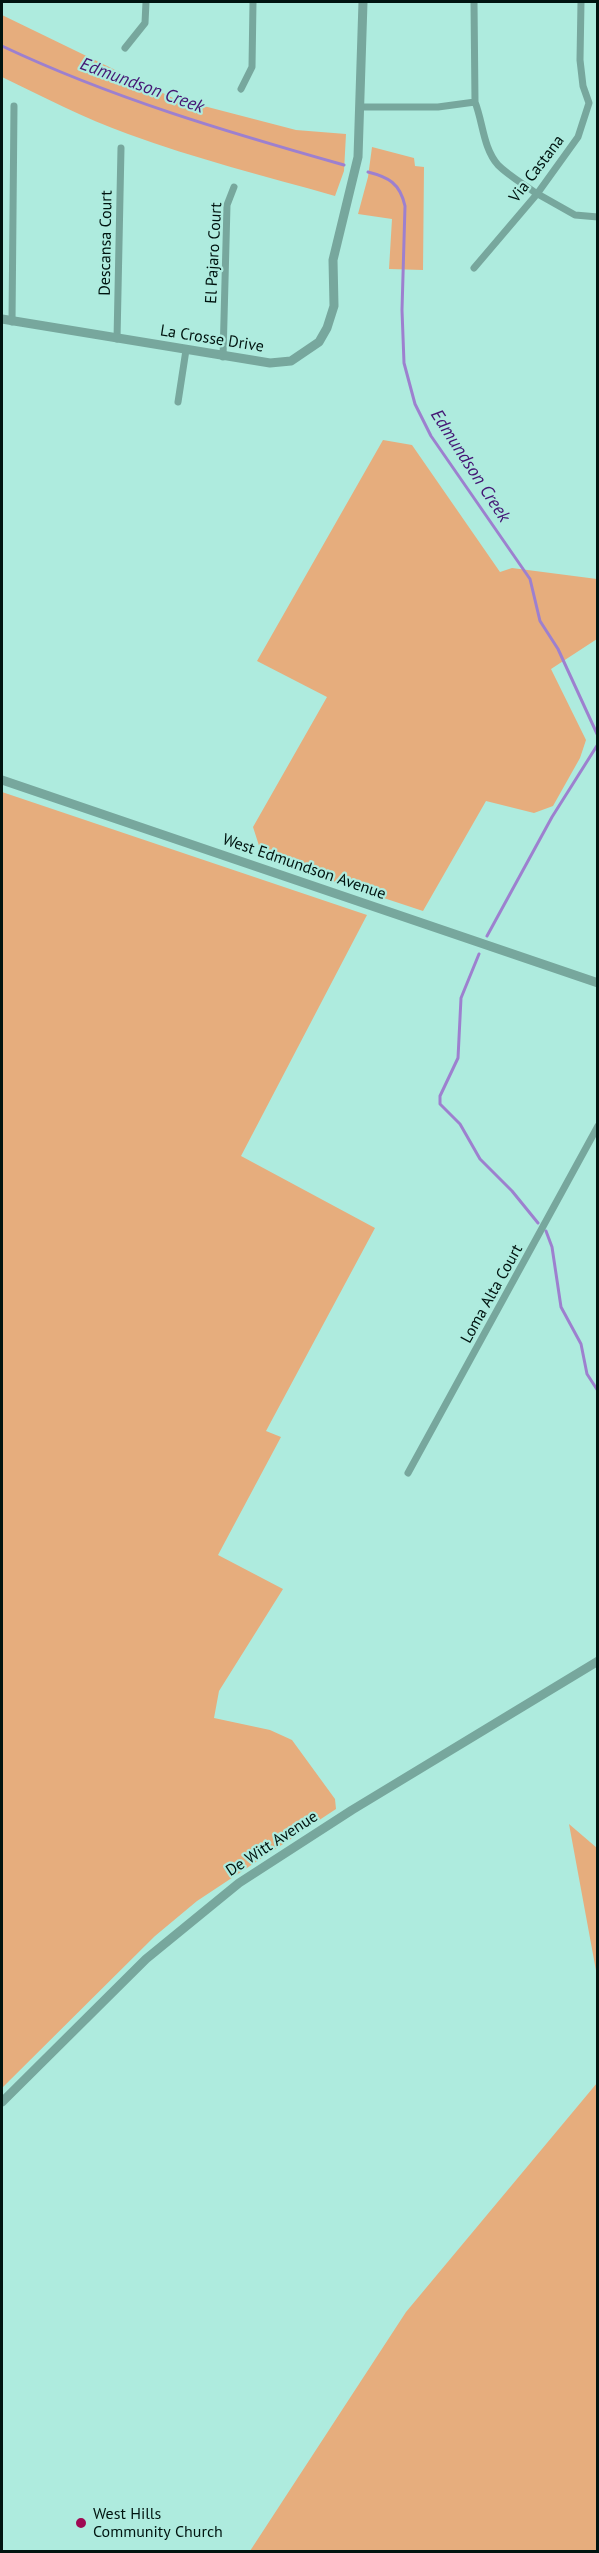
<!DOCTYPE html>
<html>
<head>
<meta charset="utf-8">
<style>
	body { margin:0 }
	#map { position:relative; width:599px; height:2553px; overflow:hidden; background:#aeebde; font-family:"PT Sans",sans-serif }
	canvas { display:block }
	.frame { position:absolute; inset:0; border:3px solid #001410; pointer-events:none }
</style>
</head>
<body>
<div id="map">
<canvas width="599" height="2553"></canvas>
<div class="frame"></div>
</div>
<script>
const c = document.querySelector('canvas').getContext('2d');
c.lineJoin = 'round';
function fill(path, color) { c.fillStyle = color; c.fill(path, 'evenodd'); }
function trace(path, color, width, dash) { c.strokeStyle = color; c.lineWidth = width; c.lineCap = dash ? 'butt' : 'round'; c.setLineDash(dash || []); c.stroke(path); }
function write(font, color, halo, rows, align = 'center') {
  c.font = font + ' "PT Sans",sans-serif'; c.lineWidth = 4.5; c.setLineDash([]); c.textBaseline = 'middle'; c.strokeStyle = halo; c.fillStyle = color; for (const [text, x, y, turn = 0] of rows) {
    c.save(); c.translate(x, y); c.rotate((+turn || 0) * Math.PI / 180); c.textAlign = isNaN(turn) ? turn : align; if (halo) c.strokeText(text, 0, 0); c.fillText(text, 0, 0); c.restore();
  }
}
fill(new Path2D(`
	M2,15L173,98L296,130L346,134L344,171L335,196C265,176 196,159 128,134C84,118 43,97 2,77Z
	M372,147L414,158L415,166L424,167L423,270L389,269L392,219L358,214L368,177Z
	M383,440L412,445L500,572L512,568L597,579V639L551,669L586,740L580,758L553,806L534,813L486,801L423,911L263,858L253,827L327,697L257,661Z
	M2,792L367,915L241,1156L375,1228L266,1431L281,1437L218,1555L283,1589L219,1691L214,1718L270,1730L292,1740L335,1799L336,1809L197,1901L155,1936L2,2088Z
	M569,1824L597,1848V1976Z
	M597,2083V2551H250L406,2312Z`), '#e6ad7d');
trace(new Path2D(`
	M2,46C112,98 227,132 344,165
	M368,172C388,177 400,183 405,206L402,310L404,363L415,404L431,436L530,579L540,621L558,649L598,736
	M487,936L552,817L598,744
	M479,954L461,998L458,1058L440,1096V1104L460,1124L480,1159L512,1191L538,1223
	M546,1231L552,1247L561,1307L581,1344L587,1374L598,1391`), '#9d80cf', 3);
trace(new Path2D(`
	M474,2L475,102C483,122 483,148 498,165C509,176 525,185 537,194
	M125,48L145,23L146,2
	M241,89L252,67L253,2
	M360,107H438L475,102
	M536,193L575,215L598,217
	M474,268L537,194L578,137L589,103L583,86L580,60L581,2
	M12,322L14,106
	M117,339L121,148
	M223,357L227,205L234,187
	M178,402L186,350
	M408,1473L598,1126`), '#77a79d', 7);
trace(new Path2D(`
	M2,319L270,363L291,361L319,342L327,328L334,306L333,260L358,157L363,2
	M2,780L598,983
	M2,2102L146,1959L239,1883L352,1810L598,1661`), '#77a79d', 9);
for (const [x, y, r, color] of [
	[81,2523,6,"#9f0a53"]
]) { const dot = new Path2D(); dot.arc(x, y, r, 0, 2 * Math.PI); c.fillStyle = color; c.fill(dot); trace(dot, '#aeebde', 2); }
write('16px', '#001410', '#aeebde', [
	["Via Castana",537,169,-53],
	["Descansa Court",106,243,-89],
	["El Pajaro Court",214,253,-87],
	["La Crosse Drive",212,339,9],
	["West Edmundson Avenue",304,867,19],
	["Loma Alta Court",492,1294,-61],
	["De Witt Avenue",272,1844,-33]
]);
write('16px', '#001410', '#aeebde', [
	["West Hills",93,2514],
	["Community Church",93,2532]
], 'left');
write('italic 18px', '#441674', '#aeebde', [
	["Edmundson Creek",142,86,20],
	["Edmundson Creek",470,466,57]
]);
</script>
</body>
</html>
